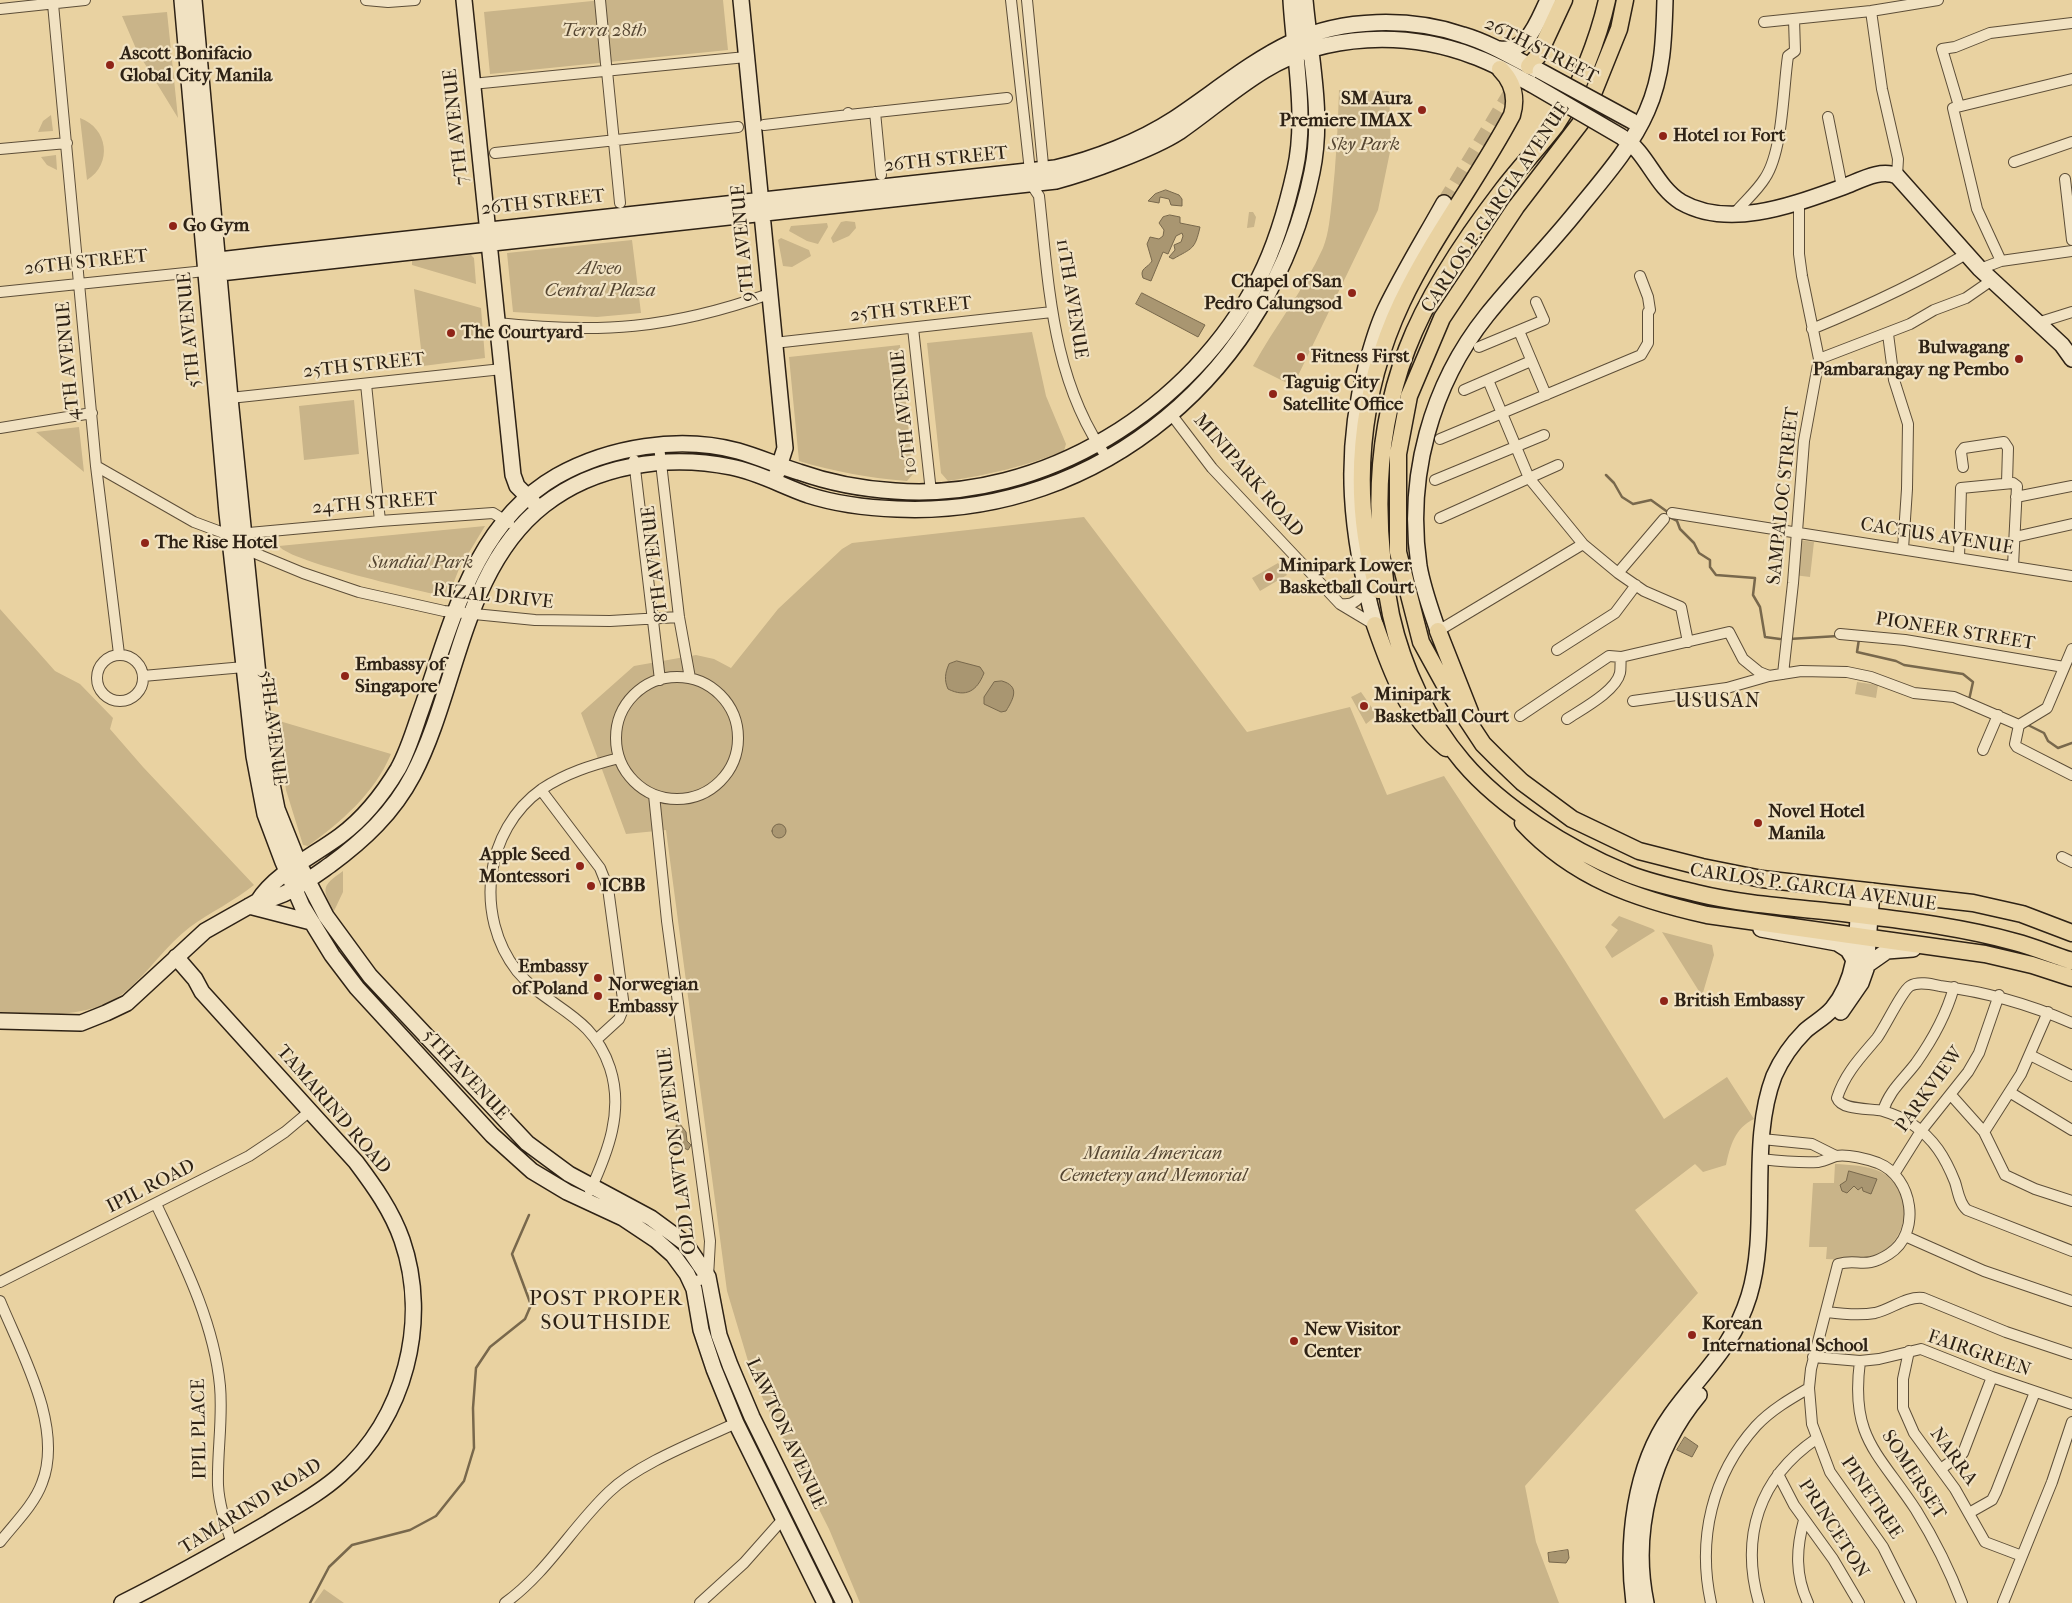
<!DOCTYPE html>
<html>
<head>
<meta charset="utf-8">
<style>
	body { margin:0 }
	canvas { display:block; background:#e9d2a1 }
</style>
</head>
<body>
<canvas width="2072" height="1603"></canvas>
<script>
const c = document.querySelector('canvas').getContext('2d');
c.lineJoin = 'round';
function fill(path, color) { c.fillStyle = color; c.fill(path, 'evenodd'); }
function trace(path, color, width, dash) { c.strokeStyle = color; c.lineWidth = width; c.lineCap = dash ? 'butt' : 'round'; c.setLineDash(dash || []); c.stroke(path); }
function write(font, color, halo, rows, align = 'center') {
  c.font = font + ' "IM FELL French Canon",serif'; c.lineWidth = 4.5; c.setLineDash([]); c.textBaseline = 'middle'; c.strokeStyle = halo; c.fillStyle = color; for (const [text, x, y, turn = 0] of rows) {
    c.save(); c.translate(x, y); c.rotate((+turn || 0) * Math.PI / 180); c.textAlign = isNaN(turn) ? turn : align; if (halo) c.strokeText(text, 0, 0); c.fillText(text, 0, 0); c.restore();
  }
}
fill(new Path2D(`
	M602,0H723L728,50L490,74L484,12Z
	M167,12L178,118L137,51L122,16Z
	M1339,90L1389,91L1391,147L1378,210L1293,386L1253,366C1275,326 1304,290 1323,248C1329,233 1330,216 1332,200C1336,163 1338,127 1339,90Z
	M51,115L53,131L38,132L43,121Z
	M80,118C108,128 113,164 87,180Z
	M56,155L57,170L47,165L41,157Z
	M1249,212H1253L1256,217L1254,227L1247,228Z
	M846,221L855,222L856,228L849,236L833,243L831,238L841,222Z
	M827,223L828,227L818,244L807,241L789,231L791,226Z
	M781,238L809,250L811,256L792,267L783,266L778,240Z
	M632,240L641,313L597,317L513,312L507,253Z
	M471,255L474,258L476,284L412,265V260Z
	M414,289L481,308L485,358L423,366Z
	M1032,332L1046,396L1066,444L1064,451C1026,466 988,475 948,481L941,473L927,343Z
	M900,345L913,474L907,481C870,478 835,472 799,461L789,357Z
	M354,400L359,454L304,460L299,406Z
	M79,427L84,472L36,432Z
	M1084,517L1247,732L1350,707L1387,795L1444,776L1564,959L1664,1119L1727,1077L1754,1119C1735,1128 1730,1146 1726,1165L1703,1172L1695,1164L1635,1210L1698,1293L1525,1486L1536,1542L1559,1603H860L829,1529L754,1381L727,1291L666,830L626,834L581,713L634,666L696,655L714,659L731,668L778,609L842,549L852,543Z
	M485,526L459,569L448,597C423,592 290,562 279,546Z
	M1799,540L1814,542L1810,577L1794,575Z
	M1278,563L1287,575L1260,591L1252,578Z
	M0,609L55,671L80,684L113,718L110,729L143,767L254,885C234,901 211,912 190,927C166,945 149,972 125,992C91,1019 41,1015 0,1013Z
	M1857,682L1878,685L1876,698L1855,694Z
	M1361,692L1377,715L1366,724L1351,697Z
	M276,720L391,754C374,794 342,821 308,846L303,845L286,790Z
	M343,871V892L334,911C321,888 322,886 343,871Z
	M1619,916L1653,929L1655,931L1612,958L1605,947L1618,930L1611,925Z
	M1662,932L1712,945L1714,955L1702,996Z
	M1835,1164C1850,1165 1867,1165 1881,1172C1917,1192 1909,1243 1873,1257C1860,1263 1840,1259 1826,1259L1827,1247H1809L1813,1183H1834Z
	M324,1589L344,1603H314Z`), '#c9b489');
const water = new Path2D(`
	M1166,190L1179,195L1182,199V206L1171,205L1169,199L1160,197L1159,203L1148,201L1155,194Z
	M1170,215L1180,217V223L1200,227C1195,250 1192,248 1173,259L1169,257L1175,250L1174,245L1181,242L1183,236L1182,233L1176,236L1168,254L1163,252L1151,281L1143,278C1139,268 1148,268 1152,261L1147,244L1150,237L1159,239L1163,236L1164,230L1159,223L1163,217Z
	M1142,293L1205,325L1198,337L1136,304Z
	M957,661L980,667L984,673C977,691 966,698 948,689C944,680 945,673 949,664Z
	M1002,681C1020,686 1014,698 1006,711L1001,712L984,704V697L994,682Z
	M772 831a7 7 0 1 1 14 0a7 7 0 1 1-14 0Z
	M680,1124L686,1132L687,1141L691,1145L688,1150L682,1147H674L679,1136L676,1126Z
	M1849,1171L1877,1179L1871,1194L1863,1191L1862,1187L1858,1190L1854,1186L1847,1193L1842,1191L1840,1185L1846,1181Z
	M1685,1437L1698,1446L1692,1457L1677,1450Z
	M1568,1550L1569,1558L1566,1563L1549,1562L1548,1553Z`);
fill(water, '#a99671');
trace(water, '#78684c', 1);
trace(new Path2D(`
	M1606,475L1614,483L1622,497L1633,504L1651,500L1669,513
	M1671,518L1677,521L1680,529L1694,543L1699,553L1710,560V567L1716,575L1755,578L1753,595L1760,607L1765,637L1780,639
	M1789,639L1838,636
	M1859,639L1857,652L1896,661L1904,665L1963,674L1973,682L1969,700
	M2026,724L2044,733L2048,741L2058,748L2072,743
	M310,1603L329,1567L352,1545L410,1530L436,1516L464,1481L474,1448L473,1408L476,1368L490,1347L525,1319L531,1305L512,1254L529,1215`), '#78684c', 2.5);
trace(new Path2D(`
	M1444,203L1516,84`), '#c4af85', 15, [15, 8]);
const street = new Path2D(`
	M366,0L388,2L415,0
	M600,0L606,64
	M1011,0L1030,171L1031,184L1039,196C1049,287 1052,382 1108,459
	M1027,0L1044,175
	M53,4L96,466L119,654
	M0,9L85,0
	M1871,11L1882,89L1898,159L1897,176
	M1764,22L1871,11L1938,0
	M607,71L620,203
	M472,84L746,57
	M1959,106L1942,49L1955,47L1990,33L2072,23
	M875,112L881,175
	M849,115L1007,98
	M1828,117L1842,187
	M764,125L849,115L848,113
	M0,149L67,143
	M495,153L738,127
	M2014,162L2072,142
	M2065,179L2072,240
	M1734,214C1744,202 1757,191 1765,178C1783,151 1783,89 1788,56L1795,51L1794,19
	M2001,261L1977,209L1953,108L2072,79
	M1980,269L2001,261L2072,251
	M0,292L205,271
	M497,323C600,334 670,329 769,294
	M2037,323L2072,312
	M913,328L931,492
	M1812,329C1865,307 1916,284 1966,254
	M1519,331L1546,395
	M1888,334L1894,380L1908,424L1907,489L1903,549
	M774,343L1052,312
	M1479,347L1544,320L1536,302
	M1819,359L1910,324L1934,310L1966,298L1992,280
	M1488,380L1529,478L1583,544L1618,573L1644,591L1681,607L1688,642
	M366,384L380,521
	M1464,390L1531,361
	M230,398L502,369
	M1171,414L1212,468L1340,604L1375,625
	M0,428L92,413
	M1440,439L1641,355L1648,343V312L1650,310L1648,297L1640,276
	M659,446L679,617L690,678
	M634,460L660,680
	M96,466L194,522L229,535L245,549L303,573L359,592L444,611L535,620L610,621L679,617
	M1963,467L1961,452L1964,448L2004,442L2008,448L2007,483
	M1435,480L1544,435
	M2016,497L2072,486
	M1672,513L2072,576
	M1440,518L1558,465
	M238,534L380,521L493,513L509,523
	M2015,537L2072,524
	M1959,558L1961,488L2013,483L2017,486L2013,566
	M1618,573L1664,519
	M1341,604C1354,606 1360,599 1365,588
	M1438,631L1583,544
	M1840,634L1905,640L2064,667
	M1557,650L1615,613L1636,585
	M97 678a23 23 0 1 1 46 0a23 23 0 1 1-46 0Z
	M1783,674L1793,583L1804,441L1819,359L1802,276L1799,254V203
	M143,676L244,667
	M616 738a61 61 0 1 1 122 0a61 61 0 1 1-122 0Z
	M1633,701L1727,688L1769,676
	M1520,716L1609,656L1621,657
	M1567,719C1582,709 1616,691 1620,673C1621,668 1620,663 1621,657L1729,632L1743,659L1759,672L1769,676L1801,671L1847,672L1871,677L1914,693L1954,697L2019,725
	M2019,725L2047,708L2072,649
	M2019,725L2015,744L2017,747L2072,775
	M1983,750L1998,715
	M541,790L600,868L608,888L624,1007L619,1019L596,1040
	M654,795L667,921L710,1241L708,1277L691,1283
	M2062,857L2072,862
	M2072,1023C2029,1004 1987,992 1940,986C1931,984 1918,981 1910,986C1902,991 1885,1027 1877,1038C1861,1057 1845,1073 1837,1098C1842,1111 1871,1108 1883,1111C1893,1114 1903,1118 1912,1124C1934,1139 1945,1157 1955,1182C1958,1191 1959,1203 1967,1210L2072,1251
	M2030,1055L2072,1076
	M2011,1093L2072,1130
	M1951,1095L1984,1132L2005,1175L2035,1189L2072,1201
	M1883,1111C1889,1091 1903,1080 1916,1063C1933,1039 1946,1016 1954,987
	M1984,1132L2021,1074L2048,1012
	M1762,1139L1812,1144L1836,1156
	M1761,1159C1779,1161 1799,1163 1818,1162C1825,1161 1830,1158 1836,1156C1848,1154 1867,1159 1878,1163C1913,1177 1922,1233 1889,1254C1864,1270 1859,1258 1838,1264L1811,1369L1809,1388L1812,1424L1830,1472L1883,1547L1911,1603
	M1894,1174L1921,1131L1968,1072L1979,1053L1999,995
	M590,1191C608,1152 624,1111 610,1068C592,1013 548,1009 517,971C474,916 484,830 542,789C566,773 592,765 619,758
	M156,1204C183,1261 214,1322 220,1386C223,1419 217,1452 218,1485C219,1505 226,1525 232,1544
	M1905,1236L1984,1271L2072,1301
	M0,1282L249,1156L285,1132L310,1111
	M0,1301C21,1352 64,1427 42,1483C34,1505 14,1524 0,1542
	M1827,1312C1842,1314 1859,1316 1875,1313C1892,1309 1906,1296 1923,1298L2006,1332L2072,1354
	M1909,1351L1903,1379V1408L1914,1433L1955,1489L1985,1542L2022,1556
	M1813,1357L1860,1361L1879,1359L1921,1349L1992,1377L2072,1404
	M1860,1361C1850,1438 1878,1452 1916,1510C1934,1539 1950,1571 1962,1603
	M1942,1468L1963,1453L1992,1377
	M1778,1474L1794,1505L1833,1559L1859,1603
	M1969,1513L1992,1500L1996,1492L2035,1392
	M1804,1520C1796,1549 1795,1575 1808,1603
	M505,1603C547,1573 572,1527 609,1492C639,1463 698,1441 736,1423
	M700,1603L744,1563L783,1519
	M1711,1603C1697,1539 1712,1475 1756,1426C1771,1410 1790,1399 1809,1388
	M1759,1603C1740,1537 1759,1478 1816,1439
	M2003,1603L2052,1482L2072,1422`);
const secondary = new Path2D(`
	M182,0L227,513L254,756L265,814L283,862L302,906L332,955L357,988L492,1135L532,1171L567,1192L623,1218L656,1240L673,1255L687,1274L694,1289L701,1330L714,1369L736,1423L825,1603
	M194,0L230,398L266,754L277,809L299,864L326,916L370,976L527,1143L569,1174L651,1218L666,1229L685,1243L708,1277L719,1335L730,1365L752,1417L844,1603
	M464,0L513,475L517,486L533,502
	M741,0L785,448L777,473
	M1499,49C1528,53 1537,22 1548,0
	M1623,138C1647,152 1655,186 1681,202C1730,230 1795,204 1843,187C1859,181 1881,168 1897,176L1980,269L2062,345L2072,359
	M211,266L219,260L262,255L1055,168C1095,159 1140,141 1174,119C1212,94 1251,61 1292,42C1343,18 1410,17 1463,35C1490,43 1514,58 1539,71
	M211,272L220,273L1056,181C1087,173 1153,149 1179,132C1208,112 1235,88 1265,70C1326,33 1407,31 1473,56C1493,63 1512,74 1531,84
	M1375,625C1351,536 1342,457 1366,367C1371,348 1377,327 1385,310C1403,273 1424,239 1444,203
	M1438,631C1431,610 1423,589 1419,566C1406,477 1431,385 1487,315C1515,280 1547,248 1576,212C1601,181 1631,148 1647,111C1663,75 1664,38 1665,0
	M258,901C276,873 313,856 340,836C363,819 383,794 398,769C407,753 413,734 419,716C450,631 471,525 557,476C609,447 679,435 738,451C759,457 779,466 799,472C830,483 862,489 895,491C1043,502 1192,409 1259,278C1276,245 1287,206 1295,170C1307,118 1294,53 1291,0
	M249,906L311,922
	M1761,929L1837,943L1848,950L1854,960
	M1867,965L1887,951L1913,949
	M1841,1012L1861,983L1866,969L1872,891
	M0,1021L81,1023L106,1013L127,1003L205,931L258,901C284,899 310,879 330,865C364,840 393,813 413,775C458,689 462,569 544,505C595,465 667,454 731,467C758,472 782,486 808,495C836,504 868,508 897,509C1102,518 1272,369 1312,172C1324,115 1310,56 1305,0
	M122,1603C172,1578 220,1551 268,1523C292,1508 319,1494 340,1475C405,1418 430,1321 402,1240C392,1211 374,1186 356,1162L202,992L195,979L176,957
	M1634,1603C1626,1542 1634,1467 1671,1415C1701,1373 1733,1348 1749,1296C1770,1228 1748,1144 1774,1076C1781,1060 1793,1043 1805,1031C1814,1023 1824,1018 1832,1009C1860,976 1857,930 1859,890
	M1646,1603C1631,1531 1652,1451 1699,1395`);
const primary = new Path2D(`
	M1607,0C1599,37 1577,94 1556,125C1539,147 1520,167 1503,189C1467,236 1428,294 1407,349C1374,436 1373,526 1391,615C1403,669 1428,721 1463,762C1502,808 1569,849 1624,872C1646,882 1672,887 1696,893C1749,906 1805,908 1860,915C1911,921 1965,928 2015,942C2034,947 2053,955 2072,961
	M1625,0L1619,29L1582,121L1516,207L1442,318L1409,396L1398,454V552L1421,642L1448,691L1483,744L1497,758L1522,782L1572,819L1639,851L1702,867L1762,879L1973,903L2022,914L2072,933
	M1529,66L1538,56L1564,0
	M1378,590C1349,495 1360,391 1402,302C1433,237 1478,179 1512,115C1517,98 1513,82 1500,69
	M1375,625C1391,671 1407,716 1446,748
	M1438,631L1470,712
	M1523,823C1574,878 1636,899 1707,915L1985,954L2032,965L2072,978`);
trace(street, '#5d4e38', 12);
trace(secondary, '#2e2215', 18);
trace(primary, '#2e2215', 19);
trace(street, '#f1e2c2', 10);
trace(secondary, '#f1e2c2', 15);
trace(primary, '#e9d2a1', 16);
const secondaryBridge = new Path2D(`
	M1540,71L1632,121
	M1531,84L1622,137`);
trace(secondaryBridge, '#2e2215', 18, []);
trace(secondaryBridge, '#f1e2c2', 15);
for (const [x, y, r, color] of [
	[110,65,5,"#8f2418"],
	[1422,110,5,"#8f2418"],
	[1663,136,5,"#8f2418"],
	[173,226,5,"#8f2418"],
	[1352,293,5,"#8f2418"],
	[451,333,5,"#8f2418"],
	[1301,357,5,"#8f2418"],
	[2019,359,5,"#8f2418"],
	[1273,394,5,"#8f2418"],
	[145,543,5,"#8f2418"],
	[1269,577,5,"#8f2418"],
	[345,676,5,"#8f2418"],
	[1364,706,5,"#8f2418"],
	[1758,823,5,"#8f2418"],
	[580,866,5,"#8f2418"],
	[591,886,5,"#8f2418"],
	[598,978,5,"#8f2418"],
	[598,996,5,"#8f2418"],
	[1664,1001,5,"#8f2418"],
	[1692,1335,5,"#8f2418"],
	[1294,1341,5,"#8f2418"]
]) { const dot = new Path2D(); dot.arc(x, y, r, 0, 2 * Math.PI); c.fillStyle = color; c.fill(dot); trace(dot, '#f1e2c2', 2); }
write('italic 19px', '#554632', '#f1e2c2', [
	["Terra 28th",604,31],
	["Sky Park",1364,145],
	["Alveo",600,269],
	["Central Plaza",600,291],
	["Sundial Park",421,563],
	["Manila American",1153,1154],
	["Cemetery and Memorial",1153,1176]
]);
write('19px', '#2e2215', '#f1e2c2', [
	["26TH STREET",1541,51,27],
	["7TH AVENUE",457,127,-96],
	["26TH STREET",946,160,-6],
	["26TH STREET",543,203,-6],
	["CARLOS P. GARCIA AVENUE",1496,208,-56],
	["9TH AVENUE",744,243,-95],
	["26TH STREET",86,263,-6],
	["11TH AVENUE",1071,299,81],
	["25TH STREET",911,310,-6],
	["5TH AVENUE",190,330,-95],
	["4TH AVENUE",69,361,-95],
	["25TH STREET",364,366,-6],
	["10TH AVENUE",905,412,-96],
	["MINIPARK ROAD",1248,476,49],
	["SAMPALOC STREET",1784,496,-84],
	["24TH STREET",375,504,-4],
	["CACTUS AVENUE",1937,537,9],
	["8TH AVENUE",656,564,-97],
	["RIZAL DRIVE",493,597,6],
	["PIONEER STREET",1955,632,9],
	["5TH AVENUE",272,728,83],
	["CARLOS P. GARCIA AVENUE",1813,888,8],
	["5TH AVENUE",465,1075,47],
	["PARKVIEW",1930,1090,-54],
	["TAMARIND ROAD",333,1110,49],
	["OLD LAWTON AVENUE",678,1151,-97],
	["IPIL ROAD",151,1187,-27],
	["FAIRGREEN",1979,1354,19],
	["IPIL PLACE",200,1429,-91],
	["LAWTON AVENUE",785,1434,65],
	["NARRA",1953,1457,54],
	["SOMERSET",1913,1475,57],
	["PINETREE",1871,1498,56],
	["TAMARIND ROAD",251,1507,-32],
	["PRINCETON",1833,1529,57]
]);
write('bold 19px', '#2e2215', '#f1e2c2', [
	["Ascott Bonifacio",120,54],
	["Global City Manila",120,76],
	["SM Aura",1412,99,"right"],
	["Premiere IMAX",1412,121,"right"],
	["Hotel 101 Fort",1673,136],
	["Go Gym",183,226],
	["Chapel of San",1342,282,"right"],
	["Pedro Calungsod",1342,304,"right"],
	["The Courtyard",461,333],
	["Bulwagang",2009,348,"right"],
	["Pambarangay ng Pembo",2009,370,"right"],
	["Fitness First",1311,357],
	["Taguig City",1283,383],
	["Satellite Office",1283,405],
	["The Rise Hotel",155,543],
	["Minipark Lower",1279,566],
	["Basketball Court",1279,588],
	["Embassy of",355,665],
	["Singapore",355,687],
	["Minipark",1374,695],
	["Basketball Court",1374,717],
	["Novel Hotel",1768,812],
	["Manila",1768,834],
	["Apple Seed",570,855,"right"],
	["Montessori",570,877,"right"],
	["ICBB",601,886],
	["Embassy",588,967,"right"],
	["of Poland",588,989,"right"],
	["Norwegian",608,985],
	["Embassy",608,1007],
	["British Embassy",1674,1001],
	["Korean",1702,1324],
	["International School",1702,1346],
	["New Visitor",1304,1330],
	["Center",1304,1352]
], 'left');
c.letterSpacing = '1px';
write('20px', '#2e2215', '#f1e2c2', [
	["USUSAN",1718,702]
]);
c.letterSpacing = '0px';
c.letterSpacing = '1px';
write('21px', '#2e2215', '#f1e2c2', [
	["POST PROPER",606,1300],
	["SOUTHSIDE",606,1324]
]);
c.letterSpacing = '0px';
</script>
</body>
</html>
